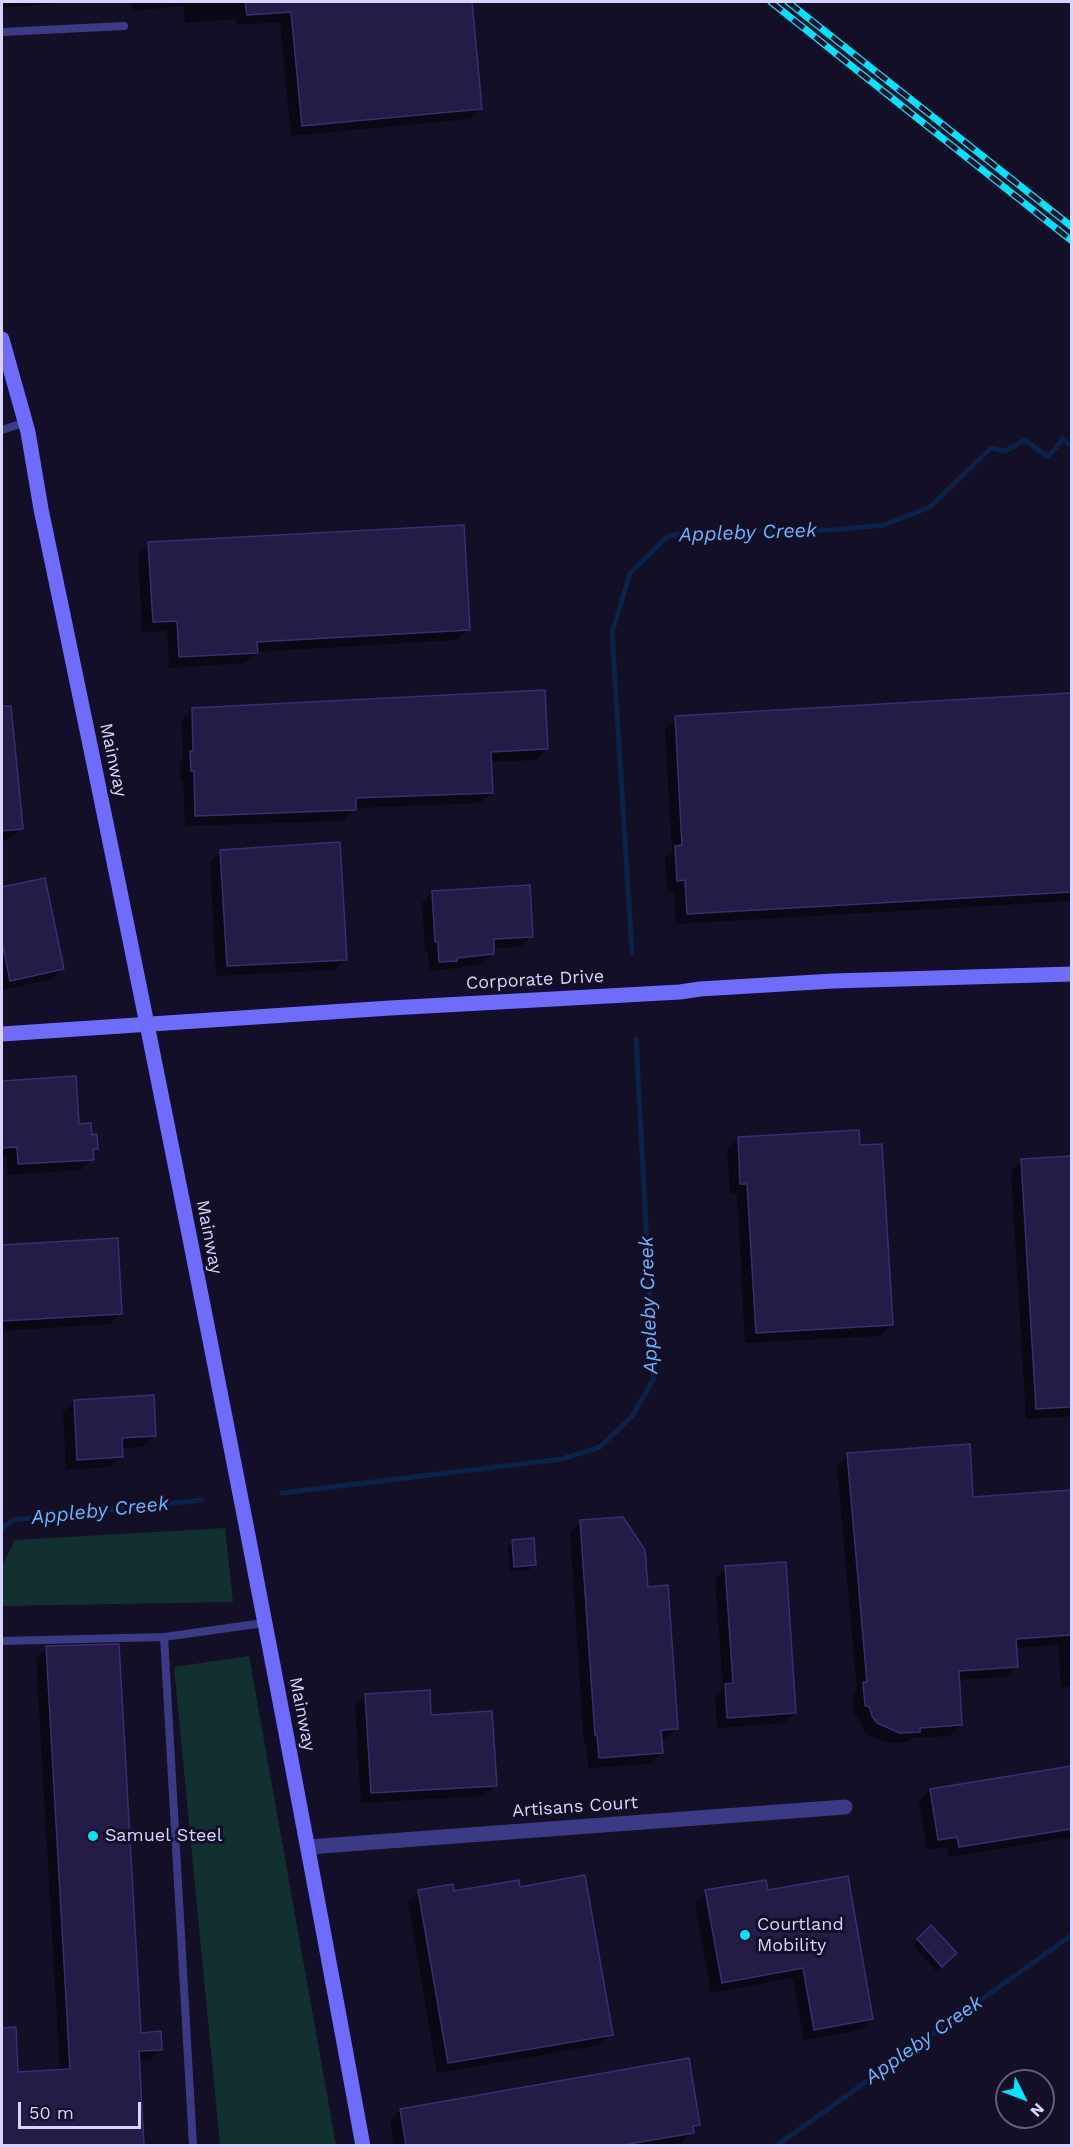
<!DOCTYPE html>
<html>
<head>
<meta charset="utf-8">
<style>
	body { margin:0 }
	#map { position:relative; width:1073px; height:2147px; overflow:hidden; background:#130f26; font-family:"Work Sans",sans-serif }
	canvas { display:block }
	.frame { position:absolute; inset:0; border:3px solid #d9d4ff; pointer-events:none }
	.north { position:absolute; left:995px; top:2069px; width:60px; height:60px; box-sizing:border-box; background:#130f26; border:2px solid #625e7d; border-radius:50%; rotate:132deg; font-size:16px; font-weight:700; line-height:24px; text-align:center; color:#d9d4ff }
	.north::after { content:''; display:block; margin:auto; width:21px; height:27px; background:#00e5ff; clip-path:polygon(50% 0,100% 100%,50% 72%,0 100%) }
	.scale { position:absolute; left:18px; top:2102px; width:123px; height:27px; box-sizing:border-box; border:3px solid #d9d4ff; border-top:0; padding-left:8px; font-size:18px; line-height:21px; white-space:nowrap; color:#d9d4ff; -webkit-text-stroke:4px #130f26; paint-order:stroke }
</style>
</head>
<body>
<div id="map">
<canvas width="1073" height="2147"></canvas>
<div class="frame"></div>
<div class="north">N</div>
<div class="scale">50 m</div>
</div>
<script>
const c = document.querySelector('canvas').getContext('2d');
c.lineJoin = 'round';
function fill(path, color) { c.fillStyle = color; c.fill(path, 'evenodd'); }
function trace(path, color, width, dash) { c.strokeStyle = color; c.lineWidth = width; c.lineCap = dash ? 'butt' : 'round'; c.setLineDash(dash || []); c.stroke(path); }
function write(font, color, halo, rows, align = 'center') {
  c.font = font + ' "Work Sans",sans-serif'; c.lineWidth = 6; c.setLineDash([]); c.textBaseline = 'middle'; c.strokeStyle = halo; c.fillStyle = color; for (const [text, x, y, turn = 0] of rows) {
    c.save(); c.translate(x, y); c.rotate((+turn || 0) * Math.PI / 180); c.textAlign = isNaN(turn) ? turn : align; if (halo) c.strokeText(text, 0, 0); c.fillText(text, 0, 0); c.restore();
  }
}
fill(new Path2D(`
	M225,1528L233,1602L2,1606V1565L15,1540Z
	M249,1656L336,2145H220L174,1667Z`), '#12302f');
fill(new Path2D(`
	M2,2H71L2,8Z
	M131,2H470L480,108L470,119L291,136L280,22L236,25V19L185,23L183,6L132,11Z
	M149,544L468,629L457,640L256,652L245,663L169,668L167,631L142,632L138,554Z
	M1072,695V901L676,924L674,891H667L665,858L672,851L665,729L676,718Z
	M192,709L547,749L536,760L490,762L492,792L481,803L354,808L343,821L185,826L183,781H181L180,763L183,760L182,720Z
	M10,712L21,828L10,839L2,840V713Z
	M221,852L345,959L334,970L216,976L210,862Z
	M44,880L62,969L52,979L2,990V889Z
	M433,892L531,936L520,947L493,948V953L482,964L429,972L428,952H425L422,903Z
	M74,1078L77,1125L91,1136L96,1148L92,1152V1159L81,1170L8,1175L7,1157H2V1082Z
	M738,1139L891,1325L880,1336L745,1343L737,1194H730L727,1149Z
	M1072,1157V1416L1026,1419L1011,1171L1022,1160Z
	M116,1239L121,1313L110,1324L2,1331V1246Z
	M74,1401L154,1436L143,1447L121,1448V1456L110,1467L66,1470L63,1412Z
	M848,1455L971,1499L1072,1492V1687H1061L1058,1645L1016,1648L1017,1666L1006,1677L958,1680L961,1725L950,1736L912,1738L908,1742L888,1743L867,1734L862,1727L858,1716H854L853,1694L857,1691L837,1466Z
	M581,1521L646,1588L676,1729L665,1740H660L661,1753L651,1764L588,1768L587,1745H584L570,1532Z
	M513,1541L534,1565L529,1570L510,1571L508,1546Z
	M726,1568L795,1713L784,1723L717,1728L715,1696L723,1688L715,1579Z
	M47,1648L140,2034L160,2049L150,2060L138,2061L143,2146H2V2030L14,2029L17,2074L60,2071L36,1659Z
	M366,1695L430,1716L495,1785L484,1796L361,1803L355,1706Z
	M1072,1767V1837L949,1857L947,1847L927,1850L919,1801L930,1790Z
	M519,1888L611,2034L600,2045L437,2073L408,1902L418,1892L453,1893Z
	M706,1892H766L872,2019L861,2030L804,2040L793,1978L711,1993L695,1903Z
	M931,1927L955,1953L936,1971L913,1945Z
	M400,2110L699,2124L682,2143L672,2146H394L390,2121Z`), '#0007');
trace(new Path2D(`
	M632,953L612,633L630,573L668,536L708,531L832,530L884,525L930,507L991,448L1006,451L1025,440L1048,457L1063,439L1072,447
	M282,1493L562,1459L600,1447L633,1415L654,1378L636,1039
	M2,1529L12,1520L202,1500
	M776,2146L1072,1935`), '#0c2248', 5);
const building = new Path2D(`
	M245,2H472L482,109L302,126L291,12L247,15Z
	M464,525L470,630L257,642L258,653L179,657L177,621L153,622L148,542Z
	M545,690L548,749L491,752L493,793L356,798V810L195,816L194,771H191L190,751H193L192,708Z
	M1071,693V892L687,914L685,880L677,881L675,846L682,845L675,716Z
	M2,706H11L23,829L2,831Z
	M340,842L347,960L227,966L220,850Z
	M45,878L64,969L10,981L2,941V887Z
	M530,885L533,937L494,939V954L457,958V961L439,962L438,942H435L432,891Z
	M76,1076L79,1124L91,1123L92,1135L97,1134L98,1149H93L94,1160L18,1164L17,1147L2,1148V1081Z
	M859,1130L860,1145L882,1144L893,1325L756,1333L747,1184H740L738,1137Z
	M1071,1156V1407L1036,1409L1021,1159Z
	M118,1238L122,1314L2,1321V1245Z
	M154,1395L156,1436L122,1438L123,1457L77,1460L74,1400Z
	M970,1444L973,1497L1071,1490V1635L1016,1639L1018,1667L959,1671L962,1725L920,1728V1732L900,1733L877,1723L872,1716L869,1706H865L863,1682H867L847,1453Z
	M623,1517L645,1550L648,1587L668,1585L678,1729L661,1730L663,1753L599,1758L597,1735H595L580,1520Z
	M534,1538L536,1565L514,1567L512,1540Z
	M786,1562L796,1713L727,1718L725,1684L733,1683L725,1566Z
	M119,1644L141,2033L161,2031L162,2050L139,2051L144,2145H2V2028L16,2027L18,2072L70,2069L46,1646Z
	M430,1690L431,1715L492,1711L497,1786L371,1793L365,1694Z
	M1071,1766V1829L959,1847L957,1837L938,1840L930,1789Z
	M585,1875L613,2035L448,2063L418,1890L453,1884L454,1891L519,1880L520,1887Z
	M848,1876L873,2019L814,2030L803,1968L722,1983L705,1890L766,1880L768,1890Z
	M931,1925L957,1953L942,1967L917,1939Z
	M689,2058L700,2125L693,2126L694,2133L623,2145H406L400,2109Z`);
fill(building, '#241b47');
trace(building, '#3b2d73', 1.5);
trace(new Path2D(`
	M2,32L124,26
	M2,430L26,422
	M164,1637L264,1623
	M2,1641L164,1637L193,2146`), '#3d3a85', 8);
trace(new Path2D(`
	M308,1847L845,1807`), '#3d3a85', 15);
trace(new Path2D(`
	M2,339L28,432L41,509C155,1053 263,1599 363,2146
	M2,1034L390,1008L680,992L700,989L833,981L1072,974`), '#6f6bff', 15);
const rail = new Path2D(`
	M771,2L1072,241
	M788,2L1072,227`);
trace(rail, '#00e5ff', 7);
trace(rail, '#130f26', 4.5, [14]);
for (const [x, y, r, color] of [
	[93,1836,6,"#00e5ff"],
	[745,1935,6,"#00e5ff"]
]) { const dot = new Path2D(); dot.arc(x, y, r, 0, 2 * Math.PI); c.fillStyle = color; c.fill(dot); trace(dot, '#130f26', 2); }
write('18px', '#d9d4ff', '#130f26', [
	["Mainway",113,760,78],
	["Corporate Drive",535,980,-3],
	["Mainway",209,1237,79],
	["Mainway",302,1714,79],
	["Artisans Court",575,1807,-4]
]);
write('18px', '#d9d4ff', '#130f26', [
	["Samuel Steel",105,1836],
	["Courtland",757,1925],
	["Mobility",757,1946]
], 'left');
write('italic 20px', '#62b6ff', '#130f26', [
	["Appleby Creek",748,533,-2],
	["Appleby Creek",649,1305,-92],
	["Appleby Creek",100,1511,-6],
	["Appleby Creek",924,2040,-35]
]);
</script>
</body>
</html>
